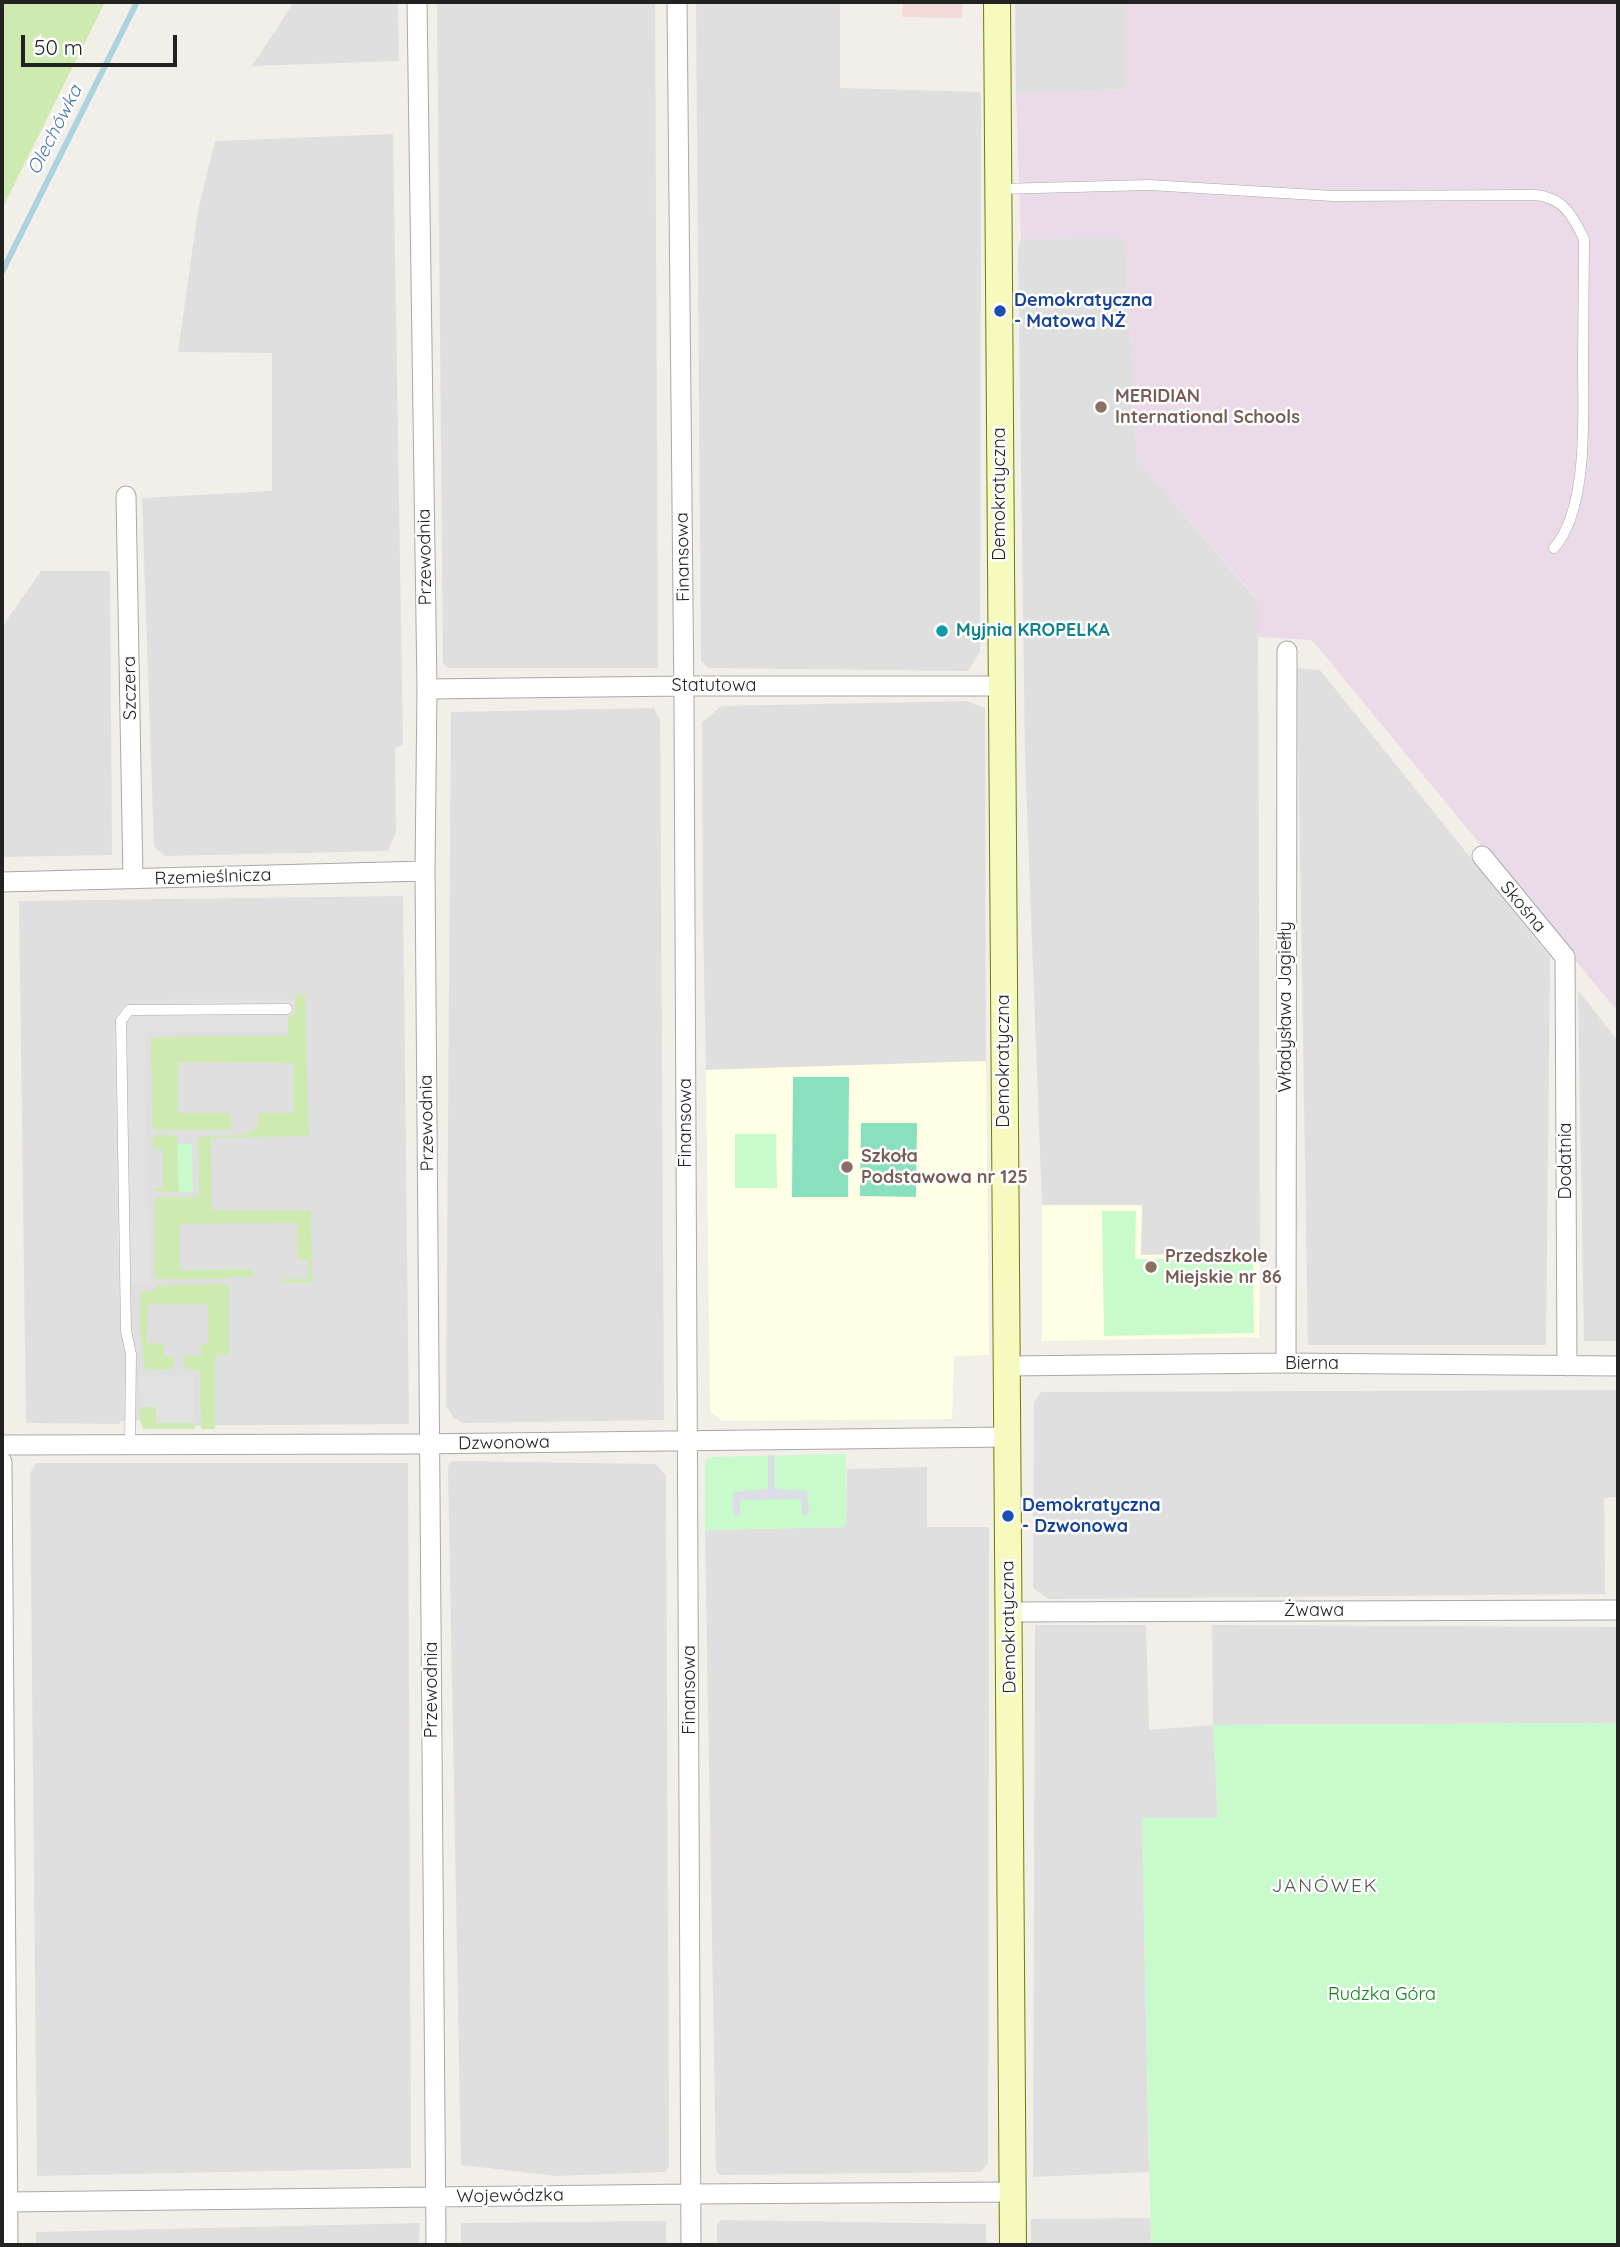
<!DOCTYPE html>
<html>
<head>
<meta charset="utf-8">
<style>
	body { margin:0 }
	#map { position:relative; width:1620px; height:2247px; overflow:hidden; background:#f2efe9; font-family:Quicksand,sans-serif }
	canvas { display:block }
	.frame { position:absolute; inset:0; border:4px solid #222; pointer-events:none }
	.scale { position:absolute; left:21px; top:35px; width:156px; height:32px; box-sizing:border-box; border:4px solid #222; border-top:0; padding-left:9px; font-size:21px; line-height:24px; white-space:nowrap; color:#222; -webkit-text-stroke:5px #fff; paint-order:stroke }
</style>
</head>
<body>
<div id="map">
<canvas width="1620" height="2247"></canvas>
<div class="frame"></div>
<div class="scale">50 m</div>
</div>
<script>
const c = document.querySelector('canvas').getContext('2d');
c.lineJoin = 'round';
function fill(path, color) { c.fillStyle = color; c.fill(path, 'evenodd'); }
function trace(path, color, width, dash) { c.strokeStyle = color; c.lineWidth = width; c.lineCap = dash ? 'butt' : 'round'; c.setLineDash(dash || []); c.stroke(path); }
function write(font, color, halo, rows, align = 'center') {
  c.font = font + ' Quicksand,sans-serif'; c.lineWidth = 5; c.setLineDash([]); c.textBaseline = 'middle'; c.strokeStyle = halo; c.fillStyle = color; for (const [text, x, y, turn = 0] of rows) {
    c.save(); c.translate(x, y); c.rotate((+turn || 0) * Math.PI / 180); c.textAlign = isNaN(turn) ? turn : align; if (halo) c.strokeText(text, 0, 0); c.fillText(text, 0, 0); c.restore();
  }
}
fill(new Path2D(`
	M294,2H398L399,61L252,66Z
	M437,2H655L658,668H448L443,664Z
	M696,2H840V88L981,92L980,652L968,671L709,668L701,662Z
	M1015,2H1126L1127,90L1016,94Z
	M393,134L403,745L395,748L396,832L388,851L165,856L154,846L142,498L272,491V353L178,352L198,210L215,141Z
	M1125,237L1137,459L1258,601L1260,1253L1140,1255L1141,1205H1042L1025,756L1018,248L1021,239Z
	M41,571H110L112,855L2,857V627Z
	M1297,668L1320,670L1550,957L1546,1345H1308Z
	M967,701L985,708L986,1061L706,1070L703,921L702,722L722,706Z
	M654,708L660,720L664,1420L463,1423L454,1418L446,1406L451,712Z
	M403,896L409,1424L145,1426V1420L120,1421V1424L26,1423L19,901Z
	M1578,990L1618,1041V1341H1584Z
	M1618,1390V1497L1604,1498L1605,1594L1049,1599L1033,1588L1034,1403L1041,1392Z
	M452,1461L656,1464L666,1476L669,2167L665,2172L556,2176L461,2165L448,1466Z
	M36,1463H408L411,2168L37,2176L30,1473Z
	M927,1467V1527H989L988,2164L980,2172L720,2175L716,2171L705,1530L846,1527L847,1469Z
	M1035,1625H1146L1149,1730L1213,1725L1212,1625L1618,1627V1723L1213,1725L1218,1818H1142L1149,2172L1033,2177Z
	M1150,2218L1151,2245H1031V2219Z
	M722,2220L986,2224V2245H717V2224Z
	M666,2221V2245H461V2223Z
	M420,2223L419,2245H36V2232Z`), '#e0dfdf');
fill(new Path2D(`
	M903,2H962V18L902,17Z`), '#f2dad9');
fill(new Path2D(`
	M1126,2H1618V1012L1312,640L1258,637V600L1137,459L1125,238L1021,239L1016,94L1126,90Z`), '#ebdbe8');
fill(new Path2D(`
	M986,1061L989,1355L954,1356L952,1419L722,1421L710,1411L706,1070Z
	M1042,1205H1142L1141,1255L1260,1253L1259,1337L1042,1341Z`), '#ffffe5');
fill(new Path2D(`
	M2,2H105L2,209Z
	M295,995H305L309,1136L211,1138L212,1210H311L312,1282L281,1283V1279H308V1260H298L297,1223L180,1224V1270L253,1269V1277H228L225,1279H157L154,1275V1200L159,1197H199L198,1140L201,1136L244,1135V1133H251L252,1130L258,1129V1113H294V1063L178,1062V1113H231V1130H157L154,1129L152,1124L151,1039L155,1037L288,1036V1015H295Z
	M156,1135H172L178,1138L179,1192L154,1191V1188L163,1187V1150L153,1149V1139Z
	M229,1284V1355H215V1429H201L200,1370H190L185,1367L183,1356H202L201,1344L208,1343V1304H148L147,1343L164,1344V1357H174V1365L170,1369L147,1370L145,1367L140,1331V1292L155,1290L158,1285Z
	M156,1406V1423H195V1429H144C139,1423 139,1416 141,1409L145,1407Z`), '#cdebb0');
fill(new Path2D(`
	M735,1134H776L777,1188H735Z
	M177,1144H192L193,1192H179Z
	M1102,1211H1136L1135,1259L1253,1258L1254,1333L1104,1336Z
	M846,1454V1527L705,1530V1461L708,1457Z
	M1618,1723V2245H1151L1142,1818H1218L1213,1725Z`), '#c8facc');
fill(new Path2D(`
	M793,1077H849L848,1197H792Z
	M861,1123H917L916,1197L860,1196Z`), '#88e0be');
fill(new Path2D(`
	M295,999V1015H288V1031L145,1032L150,1284H118L114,1026L119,1010L132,1000Z
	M194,1375L195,1423H156V1407H140L139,1376Z`), '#e2e2e2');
fill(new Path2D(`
	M768,1455H774V1489L807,1491L809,1515H802L801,1499L740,1500V1516H733V1492L768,1489Z`), '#dddde8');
trace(new Path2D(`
	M2,272L137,2`), '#aad3df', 6);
const lane = new Path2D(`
	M1000,189L1149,185L1333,196L1535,195C1563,197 1573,216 1584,239C1584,281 1583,322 1583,364C1583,414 1589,508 1554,548
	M130,1445L131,1354L126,1331L121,1021L129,1010L287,1009`);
const street = new Path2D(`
	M417,2L427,689L425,871L436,2245
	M677,2L684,702L691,2245
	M126,496L133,879
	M427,689L684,686H1002
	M1482,856L1565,957L1567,1366
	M2,882L425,871
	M1286,1363L1287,651
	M1006,1366L1286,1363L1618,1366
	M2,1445L413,1444L1007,1437
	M2,1462L8,2245
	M1010,1612L1618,1610
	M8,2202L691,2194L1013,2192`);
const secondary = new Path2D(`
	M997,2L1013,2245`);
trace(lane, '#a9a9a9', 11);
trace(street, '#a9a9a9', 21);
trace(secondary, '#707d05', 28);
trace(lane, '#fff', 10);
trace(street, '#fff', 19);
trace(secondary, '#f7fabf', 26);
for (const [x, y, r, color] of [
	[1000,311,7,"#1a4fb4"],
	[1101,407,7,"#8d6e63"],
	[942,631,7,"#0f9aa8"],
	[847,1167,7,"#8d6e63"],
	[1151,1267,7,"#8d6e63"],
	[1008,1516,7,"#1a4fb4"]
]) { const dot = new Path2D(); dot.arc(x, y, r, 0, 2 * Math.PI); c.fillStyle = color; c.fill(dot); trace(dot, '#fff', 2.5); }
write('bold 18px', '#164399', '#fff', [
	["Demokratyczna",1014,301],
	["- Matowa NŻ",1014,322],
	["Demokratyczna",1022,1506],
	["- Dzwonowa",1022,1527]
], 'left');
write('bold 18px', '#785e54', '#fff', [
	["MERIDIAN",1115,397],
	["International Schools",1115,418],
	["Szkoła",861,1157],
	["Podstawowa nr 125",861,1178],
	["Przedszkole",1165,1257],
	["Miejskie nr 86",1165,1278]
], 'left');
write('18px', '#222', '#fff', [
	["Demokratyczna",1000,494,-90],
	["Przewodnia",425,557,-91],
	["Finansowa",683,557,-91],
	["Statutowa",714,686],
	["Szczera",130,688,-91],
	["Rzemieślnicza",213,877,-2],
	["Skośna",1523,907,50],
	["Władysława Jagiełły",1286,1007,-90],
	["Demokratyczna",1004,1061,-90],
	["Przewodnia",427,1123,-91],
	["Finansowa",686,1123,-90],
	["Dodatnia",1566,1161,-90],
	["Bierna",1312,1364],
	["Dzwonowa",504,1443,-1],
	["Żwawa",1314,1611],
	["Demokratyczna",1009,1627,-91],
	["Przewodnia",432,1690,-90],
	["Finansowa",690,1690,-90],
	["Wojewódzka",510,2196,-1]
]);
write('bold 18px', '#0d838f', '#fff', [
	["Myjnia KROPELKA",956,631]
], 'left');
write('18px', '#0c8416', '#fff', [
	["Rudzka Góra",1382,1995]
]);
write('italic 19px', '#4a7aab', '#fff', [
	["Olechówka",55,130,-63]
]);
c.letterSpacing = '2px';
write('19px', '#555', '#fff', [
	["JANÓWEK",1325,1886]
]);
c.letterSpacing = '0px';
</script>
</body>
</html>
